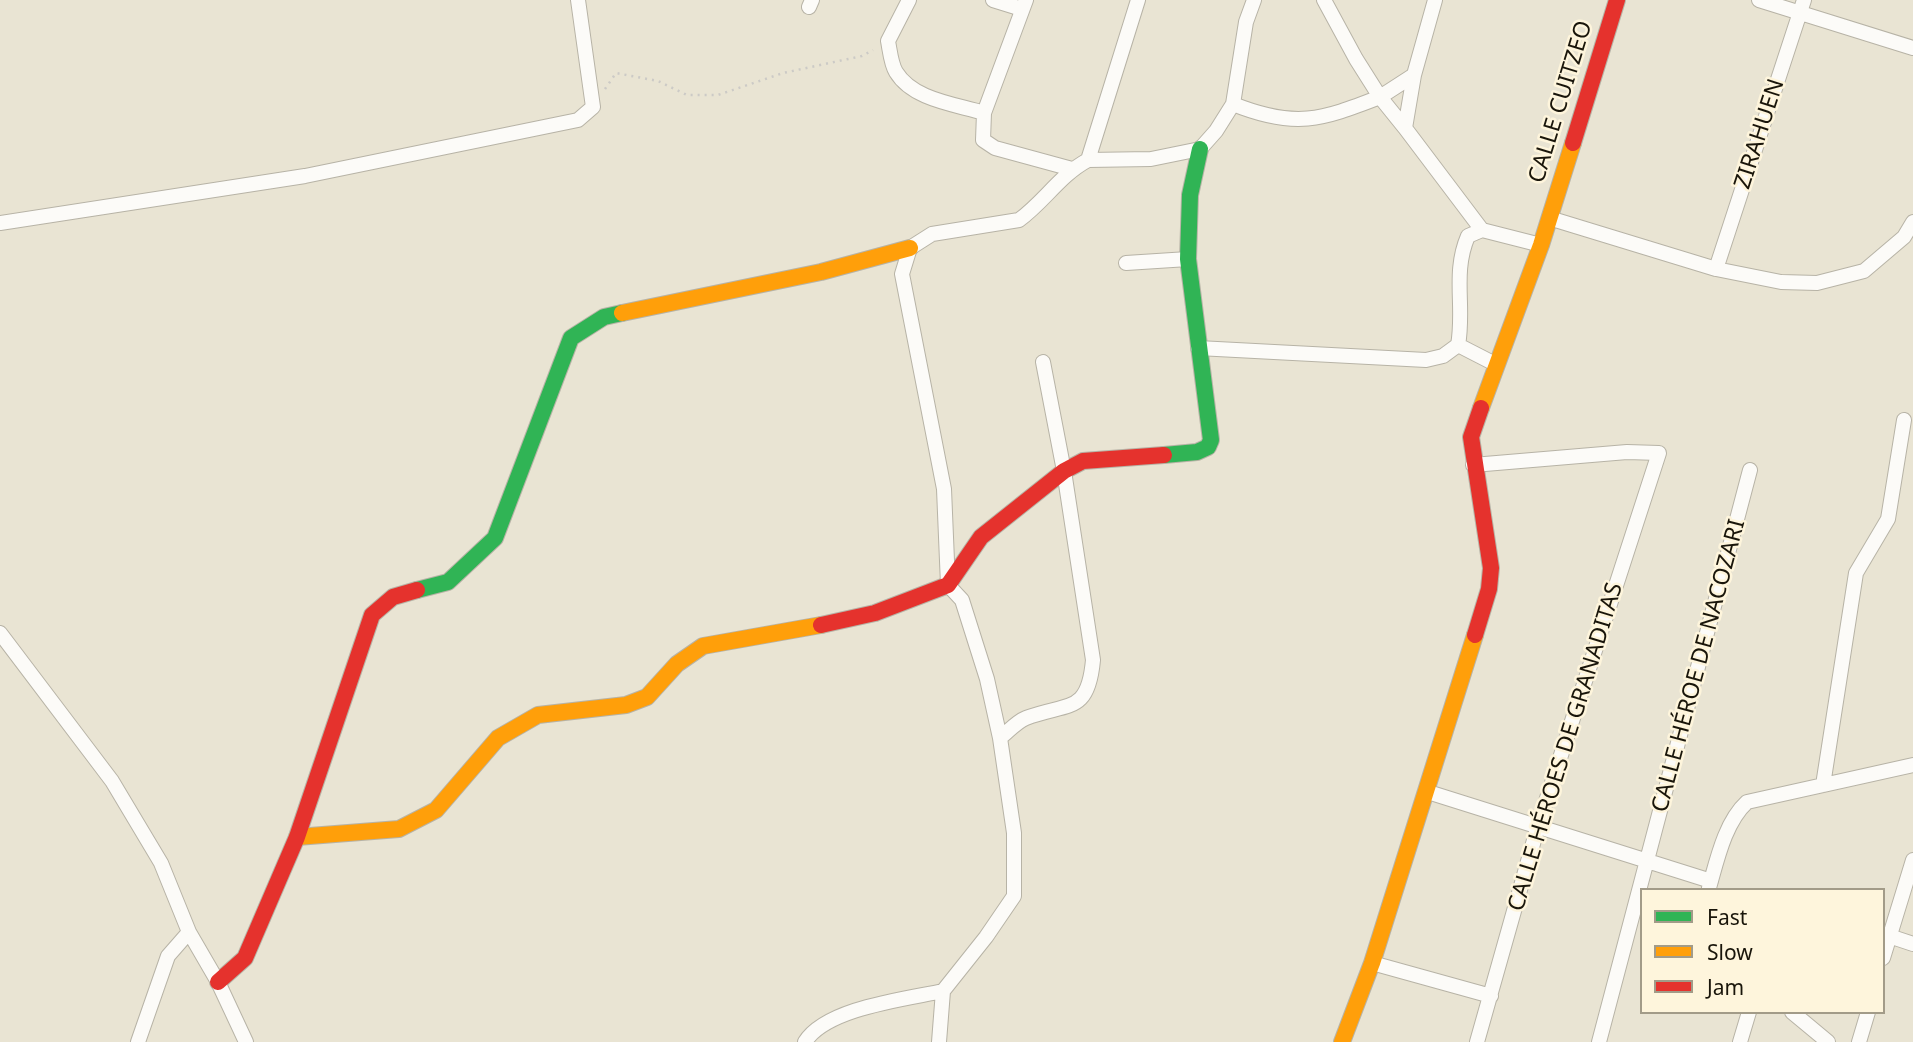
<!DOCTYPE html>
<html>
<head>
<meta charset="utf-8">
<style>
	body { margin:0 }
	#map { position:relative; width:1913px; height:1042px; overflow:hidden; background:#e9e4d3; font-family:"Noto Sans",sans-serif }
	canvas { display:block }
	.legend { position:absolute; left:1640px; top:888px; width:245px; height:126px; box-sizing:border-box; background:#fef5dc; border:2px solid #a29b88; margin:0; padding:9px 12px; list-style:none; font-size:21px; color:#19150a }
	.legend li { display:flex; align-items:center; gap:14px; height:35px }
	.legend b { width:35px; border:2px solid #a29b88 }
</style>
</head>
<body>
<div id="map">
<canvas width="1913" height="1042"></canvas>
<ul class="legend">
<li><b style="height:9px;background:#30b455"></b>Fast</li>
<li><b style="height:9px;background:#ff9f0a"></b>Slow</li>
<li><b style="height:9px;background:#e5322d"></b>Jam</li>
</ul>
</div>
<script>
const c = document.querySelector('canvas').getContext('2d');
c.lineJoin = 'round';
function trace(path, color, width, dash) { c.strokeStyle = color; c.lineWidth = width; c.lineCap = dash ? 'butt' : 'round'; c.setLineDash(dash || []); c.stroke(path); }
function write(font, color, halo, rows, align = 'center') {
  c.font = font + ' "Noto Sans",sans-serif'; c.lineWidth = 5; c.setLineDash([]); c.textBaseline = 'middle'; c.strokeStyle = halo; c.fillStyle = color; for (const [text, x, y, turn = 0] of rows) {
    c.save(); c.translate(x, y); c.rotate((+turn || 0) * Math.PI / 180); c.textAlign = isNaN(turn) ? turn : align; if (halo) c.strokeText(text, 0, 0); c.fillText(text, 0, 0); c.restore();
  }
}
const street = new Path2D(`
	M909,0L888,41C890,51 891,64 896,72C913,100 955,104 984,113L983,140L995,148L1072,169
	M993,0L1022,9
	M1324,0L1356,59L1380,97L1414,75
	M1435,0L1414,75L1405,128L1482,230
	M1759,0L1913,48
	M809,7L812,0
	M1233,104C1295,129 1321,120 1380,97L1405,128
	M984,113L1026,0
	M1088,160L1151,159L1200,149L1216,131L1233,104L1246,22L1254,0
	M1549,218L1716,269L1781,282L1817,283L1864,271L1904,237L1913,222
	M0,223L305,176L578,120L593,107L578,0
	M1126,263L1188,259
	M1716,269L1804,0
	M1458,345L1497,365
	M1198,348L1426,360L1443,356L1458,345C1465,307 1452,273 1468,236L1482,230L1541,245
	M1473,465L1627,452L1659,453L1538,826L1477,1042
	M0,633L112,781L161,863L189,932L218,982L246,1042
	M1000,738C1008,732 1016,722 1026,718C1068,702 1088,715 1093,660L1064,471L1043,362
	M1823,785L1856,573L1888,519L1904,420
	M1428,792L1711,881
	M1709,888C1717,860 1725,822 1747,802L1913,765
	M1883,934L1913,944
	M1883,958L1913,860
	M1372,963L1491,996
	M1792,1012L1828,1042
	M138,1042L168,956L189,932
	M805,1042C826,1008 906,999 943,991
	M939,1042L943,991L986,937L1014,896V833L1000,738L987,679L962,600L948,585L944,489L902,274L910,248L932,234L1019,220C1044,202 1060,175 1088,160L1138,0
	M1599,1042L1750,470
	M1740,1042L1749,1012
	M1859,1042L1868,1012`);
const fast = new Path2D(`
	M1164,455L1197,452L1208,447L1211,440L1188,259L1190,195L1200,149
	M417,590L448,582L495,538L571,338L604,317L622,313`);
const slow = new Path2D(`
	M622,313L821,272L910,248
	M1481,408L1541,245L1573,143
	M297,837L399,829L436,810L498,738L538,715L626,705L647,697L677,664L703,646L821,625
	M1342,1042L1372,963L1475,635`);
const jam = new Path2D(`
	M1573,143L1617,0
	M821,625L875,613L948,585L981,537L1064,471L1083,461L1164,455
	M1475,635L1489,589L1491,568L1471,437L1481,408
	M218,982L245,958L297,837L372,615L393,597L417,590`);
trace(street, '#b7b3a6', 16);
trace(fast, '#b7b3a6', 18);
trace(slow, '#b7b3a6', 18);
trace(jam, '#b7b3a6', 18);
trace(new Path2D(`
	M605,89L616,73L658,81L687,95H718L783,73L862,56L873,50`), '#cccac6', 2.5, [2, 5]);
trace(street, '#fcfbf8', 14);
trace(fast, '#30b455', 16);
trace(slow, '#ff9f0a', 16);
trace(jam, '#e5322d', 16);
write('23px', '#19150a', '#fef5dc', [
	["CALLE CUITZEO",1561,102,-73],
	["ZIRAHUEN",1760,134,-72],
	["CALLE HÉROE DE NACOZARI",1699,666,-75],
	["CALLE HÉROES DE GRANADITAS",1566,747,-73]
]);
</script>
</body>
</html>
